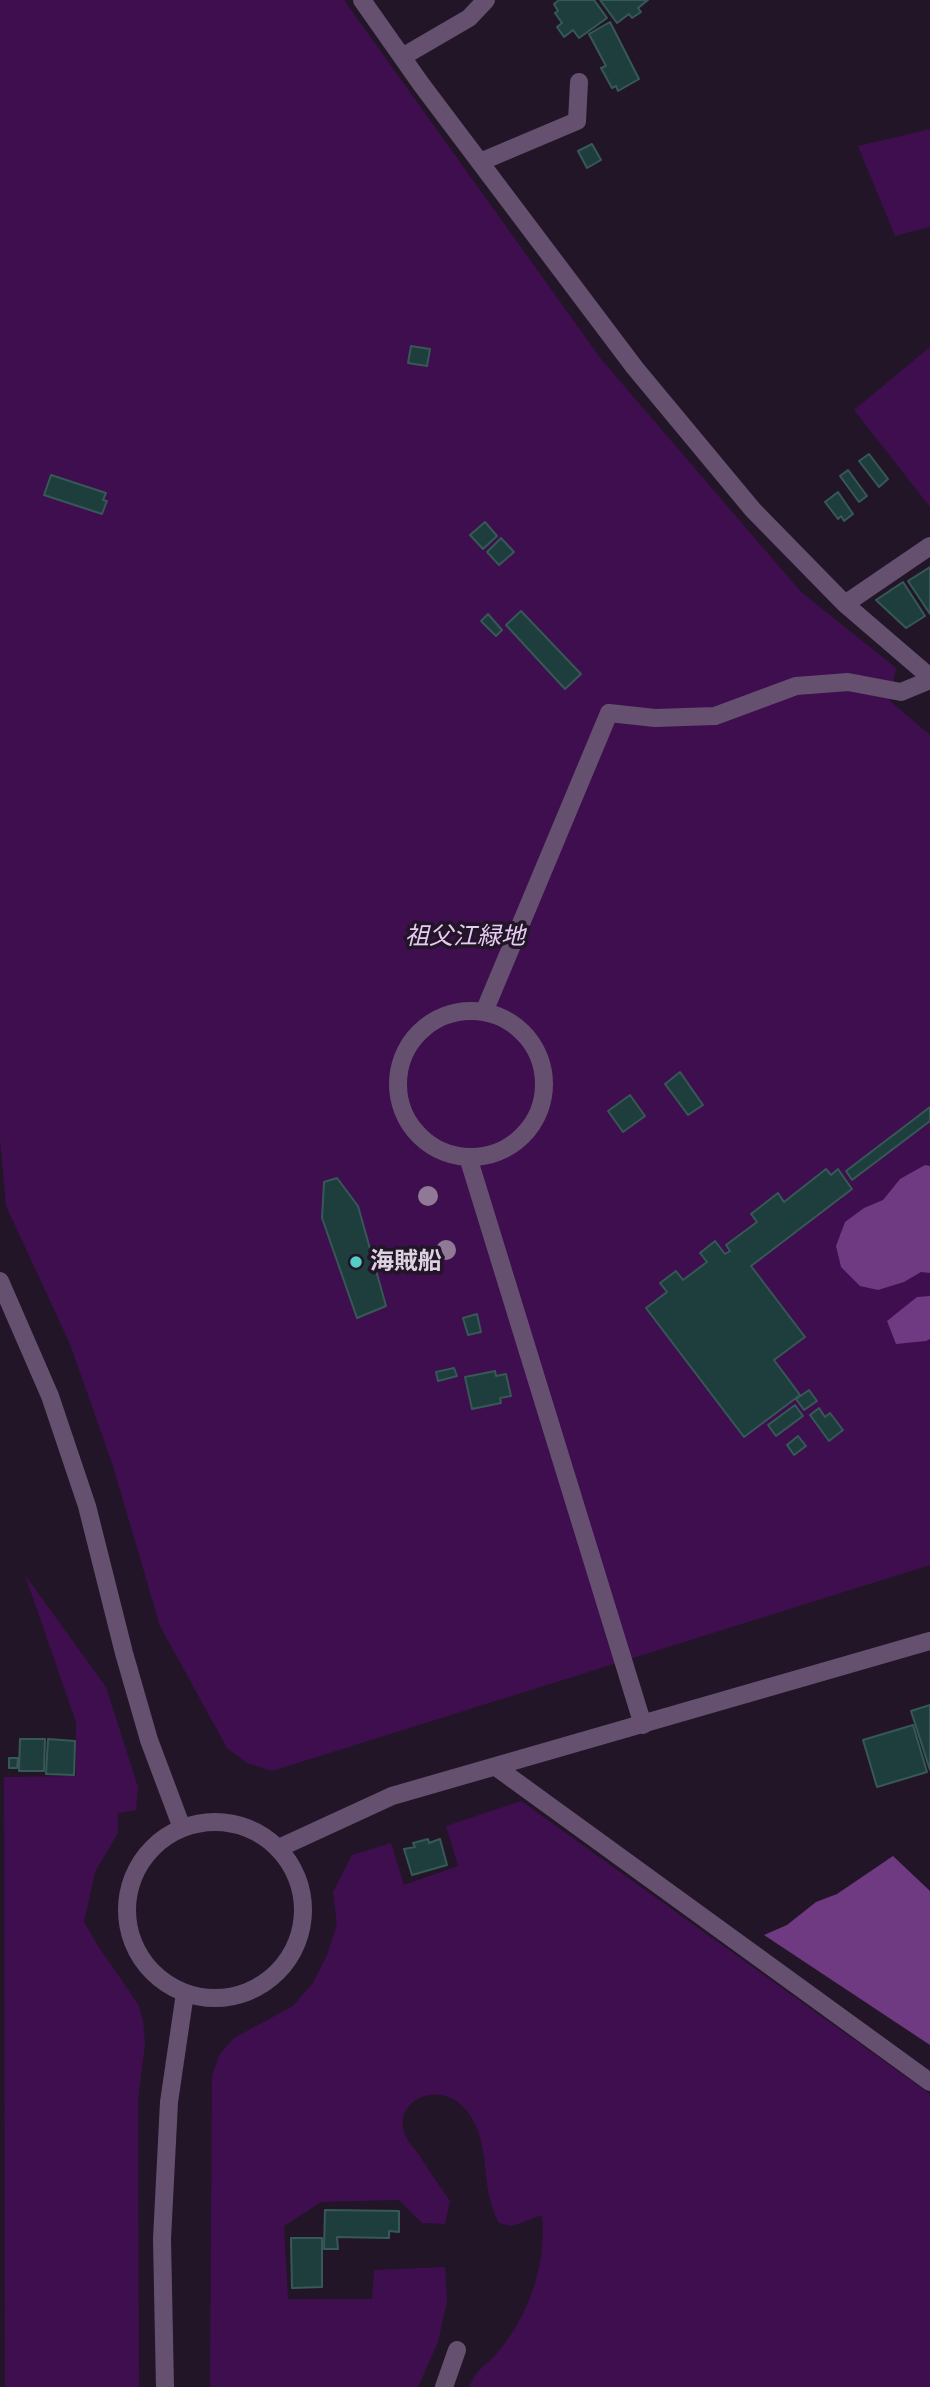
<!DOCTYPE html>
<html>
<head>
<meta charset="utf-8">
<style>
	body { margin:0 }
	canvas { display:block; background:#221527 }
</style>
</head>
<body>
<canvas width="930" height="2387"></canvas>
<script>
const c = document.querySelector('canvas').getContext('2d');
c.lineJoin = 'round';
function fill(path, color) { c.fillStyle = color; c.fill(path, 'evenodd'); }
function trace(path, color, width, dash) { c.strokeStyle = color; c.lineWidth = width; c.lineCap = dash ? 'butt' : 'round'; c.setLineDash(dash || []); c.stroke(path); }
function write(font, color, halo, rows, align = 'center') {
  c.font = font + ' "Crimson Pro","Noto Sans JP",serif'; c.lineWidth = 7; c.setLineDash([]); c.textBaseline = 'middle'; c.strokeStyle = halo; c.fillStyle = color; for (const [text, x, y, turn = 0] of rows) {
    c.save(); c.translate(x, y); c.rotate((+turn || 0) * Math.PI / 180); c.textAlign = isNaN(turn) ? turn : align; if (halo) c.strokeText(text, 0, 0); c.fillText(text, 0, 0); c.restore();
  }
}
fill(new Path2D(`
	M0,0H344L601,359L801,592L896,668L890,701L930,735V1565L272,1771L247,1763L227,1748L160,1626L113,1466L70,1344L6,1206L0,1139Z
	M930,129V227L895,236L858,146Z
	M930,347V507L854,410Z
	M25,1575L106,1687L138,1787L136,1810L118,1813V1833L95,1872L84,1922L98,1946L138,2004L143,2020L145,2044L138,2099L139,2387H5L4,1777L76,1776V1722Z
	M521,1801L930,2094V2387H469C478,2367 484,2368 497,2353C529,2316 547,2264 542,2215L512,2226L499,2223C479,2186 492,2148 470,2115C444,2075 391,2100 405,2134C407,2140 413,2147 417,2152C428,2169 439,2185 450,2201L445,2224L422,2223L399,2200L321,2202L284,2226L288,2299H372L374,2270L445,2267L447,2301L438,2342L418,2387H210L212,2075L220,2054L234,2038L293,2006L313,1983L327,1955L337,1924L333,1892L352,1855L391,1843L404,1885L458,1866L446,1826Z`), '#3e0e4e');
fill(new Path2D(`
	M925,1165L930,1166V1273L921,1272L904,1282L878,1290L860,1286L841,1267L836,1246L845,1222L864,1208L883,1200L900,1179Z
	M930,1296V1339L926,1341L896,1344L887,1321L917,1297Z
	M893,1856L930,1891V2045L764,1935L787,1925L816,1902L837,1894Z`), '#6f3a82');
const building = new Path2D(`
	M559,0H594L607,18L579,38L573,30L564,37L557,27L562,23L555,13L558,11L554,4Z
	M600,0H648L638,8L641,12L632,18L629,14L617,23Z
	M610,22L639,79L618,91L616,86L612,88L601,68L606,66L589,34Z
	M592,144L601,160L587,168L578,151Z
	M411,346L430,349L427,366L408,363Z
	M869,454L888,479L879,487L859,461Z
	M848,470L867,496L859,502L840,476Z
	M51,475L106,493L103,500L107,501L102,514L44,495Z
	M838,492L853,514L844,521L841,516L838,519L825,502Z
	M485,522L497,536L483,549L470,535Z
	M501,538L514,552L499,565L487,552Z
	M930,567V614L908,581Z
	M903,582L925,616L906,628L876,600Z
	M521,611L581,674L565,689L506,625Z
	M488,614L502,630L496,636L481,621Z
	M680,1072L703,1105L688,1115L665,1084Z
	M630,1095L645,1116L623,1132L608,1111Z
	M930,1107V1121L852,1180L846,1171Z
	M826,1169L831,1175L838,1169L852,1189L751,1266L805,1337L774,1360L800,1395L744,1437L646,1308L667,1292L660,1283L676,1271L683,1280L707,1262L700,1253L715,1241L725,1254L730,1251L726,1245L757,1222L751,1214L778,1193L784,1202Z
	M337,1178L358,1206L386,1306L357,1318L322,1218L324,1182Z
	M477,1314L481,1332L468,1335L463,1318Z
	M454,1368L457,1376L438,1381L436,1372Z
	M495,1371L496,1376L506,1374L511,1396L500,1398L501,1403L472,1409L465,1377Z
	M809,1390L817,1401L804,1410L796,1399Z
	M795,1405L803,1416L776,1436L768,1425Z
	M819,1408L825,1417L830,1413L843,1430L829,1441L810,1415Z
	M798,1436L806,1446L794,1455L787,1445Z
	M930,1705V1770L911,1711Z
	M913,1725L927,1772L877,1787L863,1740Z
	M20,1739H45L44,1771H19Z
	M48,1739L75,1741L74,1775L46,1774Z
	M9,1758H18L17,1768H9Z
	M428,1839L429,1843L440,1839L447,1865L412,1875L404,1849L415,1847L413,1843Z
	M325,2210L399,2211V2232L389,2231V2238L337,2237L338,2249H324Z
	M291,2238H322V2287L292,2288Z`);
fill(building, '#1d3e3c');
trace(building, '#365856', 2);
trace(new Path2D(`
	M362,0L421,84L635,368L753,510L845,604L930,677
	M402,57L469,18L486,0
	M480,162L577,121L579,82
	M845,604L930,546
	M398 1084a73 73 0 1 1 146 0a73 73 0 1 1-146 0Z
	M484,1012L609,713L655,718L715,716L796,686L848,682L901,692L930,680
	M468,1157L643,1725
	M0,1281L50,1396L87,1506L124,1653L149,1740L182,1828
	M496,1767L930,2082
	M127 1910a88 88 0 1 1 176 0a88 88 0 1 1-176 0Z
	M279,1848L392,1796L930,1641
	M165,2387L162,2239L169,2102L185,1993
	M444,2387L457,2350`), '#66506f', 18);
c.fillStyle = '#8f7997';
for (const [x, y] of [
	[428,1196],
	[446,1250]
]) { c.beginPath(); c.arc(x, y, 10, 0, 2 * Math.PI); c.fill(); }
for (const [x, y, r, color] of [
	[356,1262,7,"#54cdc7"]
]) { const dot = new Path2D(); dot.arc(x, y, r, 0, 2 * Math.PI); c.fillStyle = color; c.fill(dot); trace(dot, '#221527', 2.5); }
write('italic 24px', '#e8cbf3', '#221527', [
	["祖父江緑地",465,937]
]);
write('bold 24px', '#dcd3df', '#221527', [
	["海賊船",370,1262]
], 'left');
</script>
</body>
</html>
